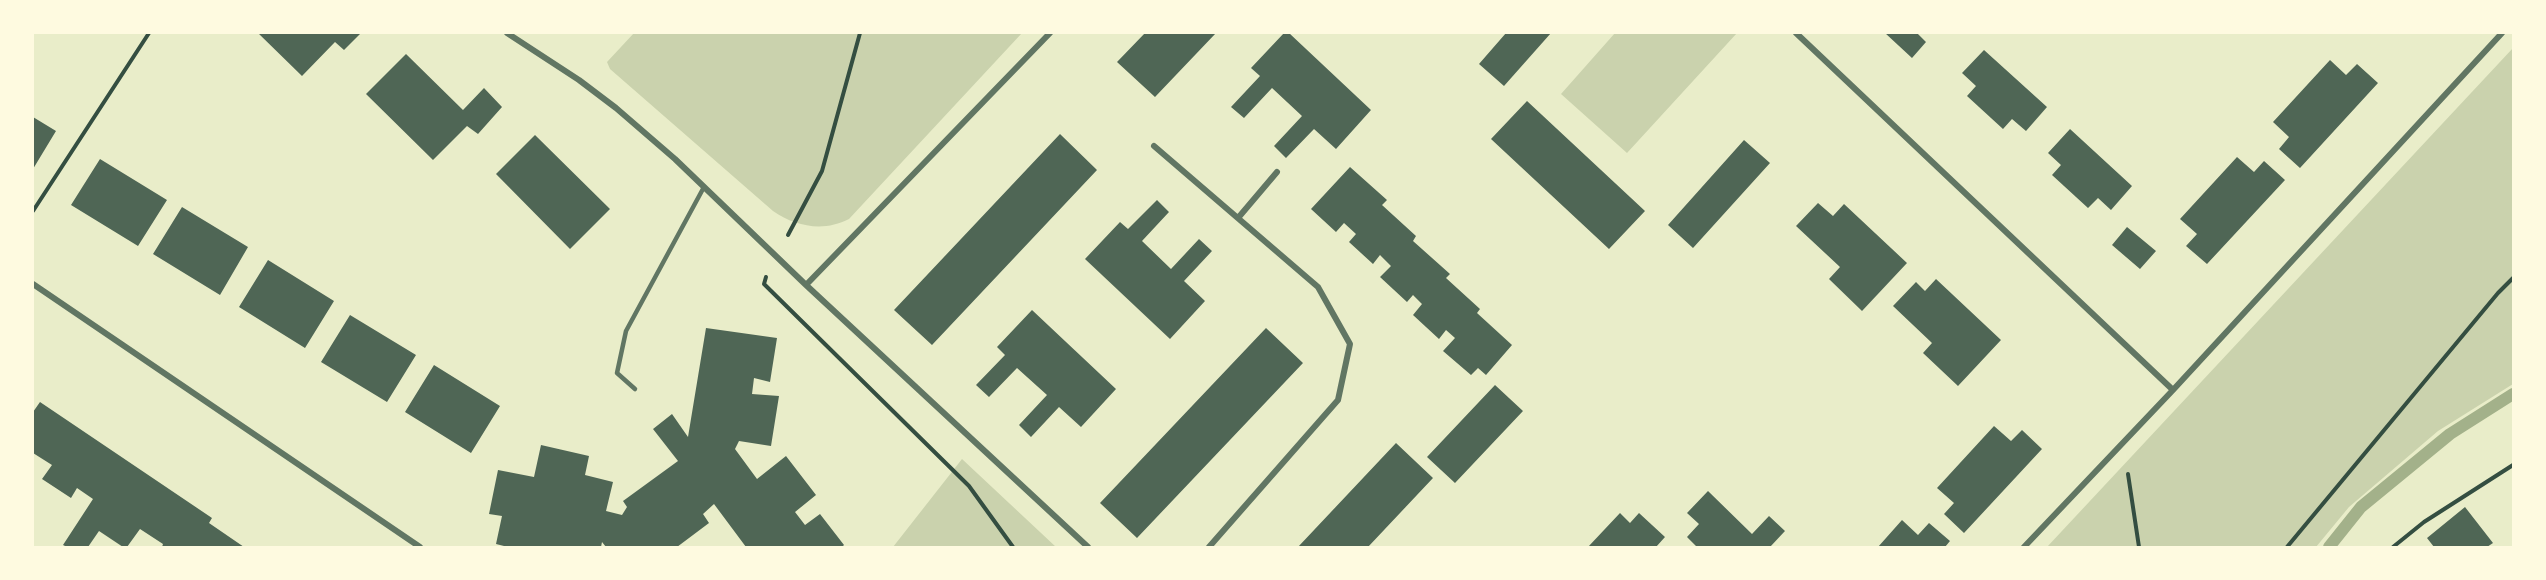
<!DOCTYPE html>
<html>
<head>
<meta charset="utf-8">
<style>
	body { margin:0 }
	#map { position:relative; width:2546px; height:580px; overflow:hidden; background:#e9edc9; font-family:"Exo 2",sans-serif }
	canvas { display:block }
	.frame { position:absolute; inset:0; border:34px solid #fefae0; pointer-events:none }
</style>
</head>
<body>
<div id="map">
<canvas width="2546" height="580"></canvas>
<div class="frame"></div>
</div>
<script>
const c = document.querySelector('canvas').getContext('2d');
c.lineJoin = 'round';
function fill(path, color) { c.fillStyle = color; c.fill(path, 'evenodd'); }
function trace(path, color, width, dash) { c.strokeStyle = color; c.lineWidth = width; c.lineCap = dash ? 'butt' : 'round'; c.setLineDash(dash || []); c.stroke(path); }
fill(new Path2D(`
	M634,33H1022L849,219C824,232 796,227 773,211L610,69L607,62Z
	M1615,33H1737L1627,153L1561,94Z
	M2513,48V384L2438,431L2349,507L2316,547H2047Z
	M962,459L1056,547H893Z`), '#cad2ad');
trace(new Path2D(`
	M2329,547L2361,507L2450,434L2513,394`), '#a3b18a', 12);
fill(new Path2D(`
	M258,33H361L344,50L335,42L302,76Z
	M1145,33H1216L1155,97L1117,62Z
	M1284,33H1289L1371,110L1336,149L1314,129L1286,158L1274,146L1302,116L1272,88L1244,118L1231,107L1260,76L1251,68Z
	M1506,33H1551L1504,86L1479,64Z
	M1885,33H1917L1926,42L1912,58Z
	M1984,50L2047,107L2026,131L2012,119L2003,129L1967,96L1976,86L1962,73Z
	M406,54L463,110L484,88L502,107L478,134L467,126L433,160L366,94Z
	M2330,60L2346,75L2357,64L2378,83L2300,168L2279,149L2289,137L2273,122Z
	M1527,101L1645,211L1609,249L1491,139Z
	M33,117L56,131L33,169Z
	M2070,129L2132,186L2111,210L2098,198L2088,208L2052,175L2061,165L2048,153Z
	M1060,134L1097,170L932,345L894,310Z
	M535,135L610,209L570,249L496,174Z
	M1744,140L1770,163L1693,248L1668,225Z
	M2237,157L2254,172L2264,161L2285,180L2207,264L2186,246L2197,234L2180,219Z
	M100,159L167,200L138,246L71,205Z
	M1350,167L1387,200L1382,205L1416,236L1413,241L1450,274L1446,278L1480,309L1477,313L1512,345L1486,375L1478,368L1471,375L1443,351L1455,338L1446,330L1439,339L1413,315L1422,304L1413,295L1407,302L1380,277L1391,266L1380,255L1373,264L1349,242L1356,234L1344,223L1336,232L1311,209Z
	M1157,200L1169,212L1142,241L1171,269L1199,239L1212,251L1184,281L1205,301L1170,339L1085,259L1120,222L1128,229Z
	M1818,203L1833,216L1844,204L1907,263L1862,311L1829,279L1840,267L1796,226Z
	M182,207L248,247L220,295L153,254Z
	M2127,227L2156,251L2140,269L2112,245Z
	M268,260L334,301L305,348L239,307Z
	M1936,279L2001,340L1958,386L1923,353L1932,343L1893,306L1916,282L1925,291Z
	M1032,310L1116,389L1081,427L1059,407L1031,437L1019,425L1047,395L1017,368L989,397L976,385L1005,355L997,347Z
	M350,315L416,355L387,402L321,362Z
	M706,328L777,338L770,382L754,378L752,394L779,396L771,446L739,441L735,449L757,479L786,456L816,495L795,512L805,525L820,514L844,545L842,547H746L714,504L703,514L709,523L677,547H606L602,542L601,547H508L496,544L502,516L489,514L498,470L534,477L541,445L589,456L585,475L613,482L606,511L622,515L627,507L623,501L678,461L653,429L672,414L688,437Z
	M1266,328L1303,363L1137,538L1100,503Z
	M434,365L500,406L471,453L405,412Z
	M1495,385L1523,411L1455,483L1427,457Z
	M40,402L212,518L209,523L244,547H162L163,544L140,529L127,547H123L99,531L88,547H67L63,545L93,499L77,488L71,498L42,479L52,465L33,453V412Z
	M1994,426L2011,441L2022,430L2042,449L1964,533L1944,514L1954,503L1937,488Z
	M1396,443L1433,478L1368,547H1298Z
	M1708,491L1752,534L1769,516L1785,531L1770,547H1697L1687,537L1699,524L1687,513Z
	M2465,507L2493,543L2487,547H2434L2427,538Z
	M1620,513L1630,523L1639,513L1665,537L1656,547H1588Z
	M1902,520L1918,535L1929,523L1950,541L1945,547H1878Z`), '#4f6655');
trace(new Path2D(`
	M33,211L149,33
	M788,235L822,171L860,33
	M766,277L764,284L969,486L1013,547
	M2128,474L2139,547
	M2287,547L2498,293L2513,278
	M2393,547L2424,522L2513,465`), '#344e41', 4);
trace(new Path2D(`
	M635,389L617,373L626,331L704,187`), '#617663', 4.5);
trace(new Path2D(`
	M507,33L579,80L616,108L675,159L806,285L1088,547
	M1796,33L2173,390
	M1154,146L1318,287L1350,344L1338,400L1209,547
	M1238,218L1277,172
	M33,284L420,547
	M806,285L1050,33
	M2024,547L2173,390L2502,33`), '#617663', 6);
</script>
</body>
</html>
